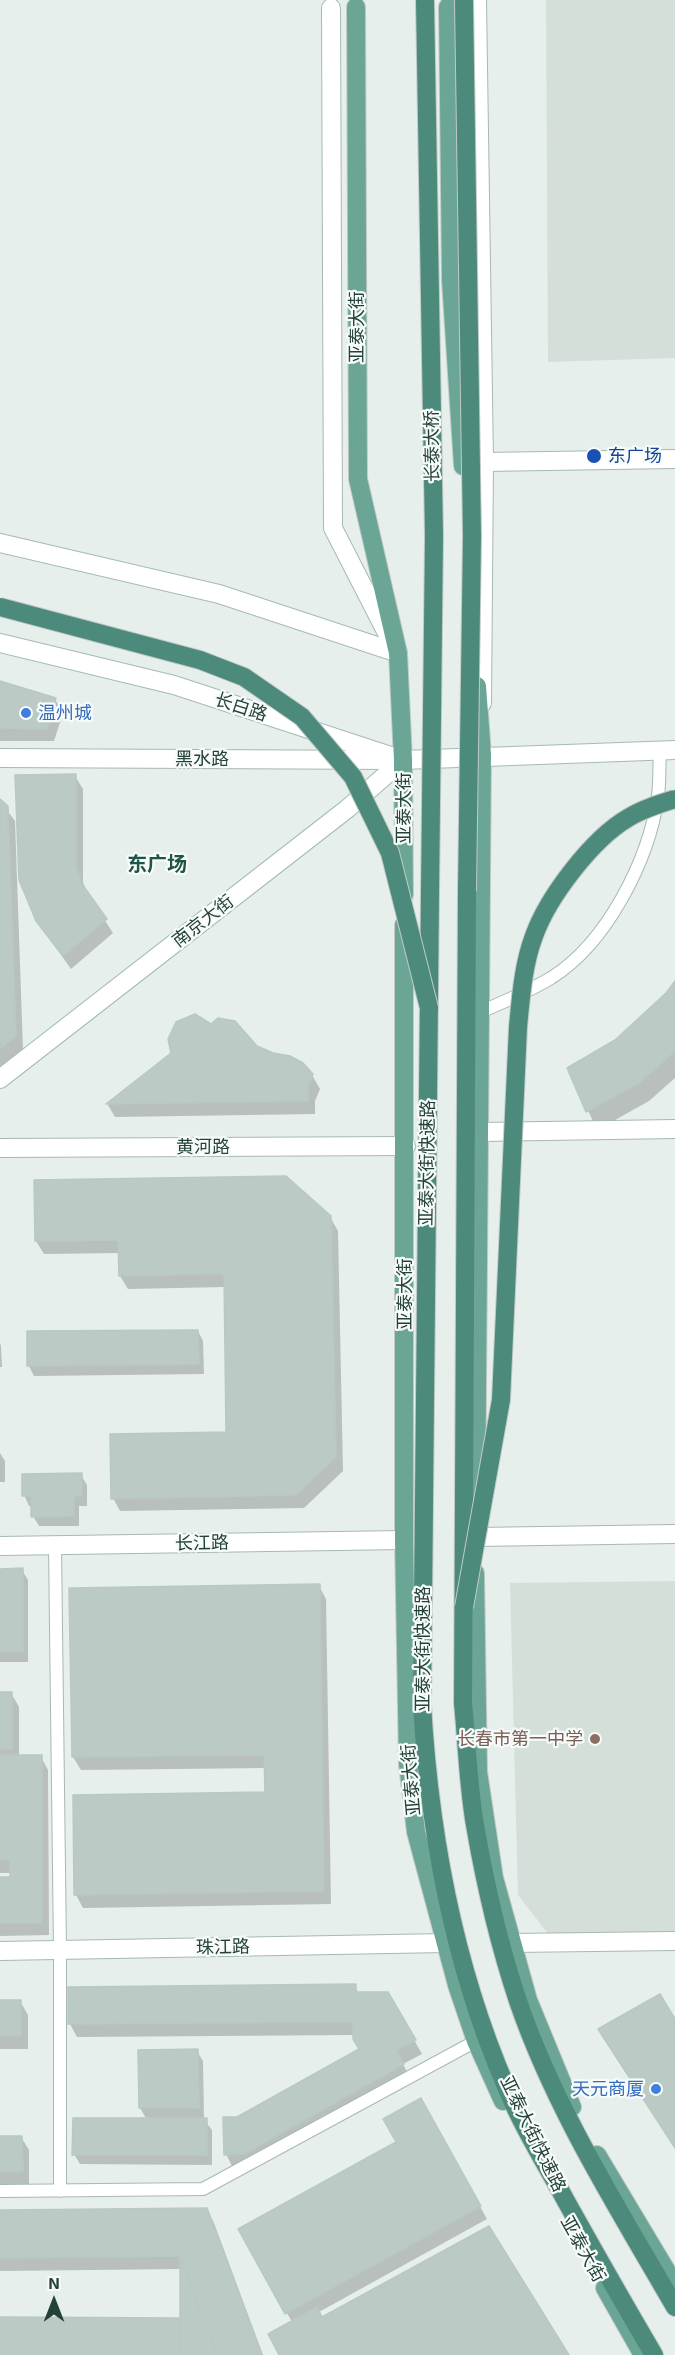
<!DOCTYPE html>
<html>
<head>
<meta charset="utf-8">
<style>
	body { margin:0 }
	#map { position:relative; width:675px; height:2355px; overflow:hidden; background:#e6efeb; font-family:"Exo 2",sans-serif }
	canvas { display:block }
	.north { position:absolute; left:24px; top:2271px; width:60px; height:60px; -webkit-text-stroke:4px #f7fbf9; paint-order:stroke; rotate:0deg; font-size:16px; font-weight:700; line-height:24px; text-align:center; color:#24423a }
	.north::after { content:''; display:block; margin:auto; width:21px; height:27px; background:#24423a; clip-path:polygon(50% 0,100% 100%,50% 72%,0 100%) }
</style>
</head>
<body>
<div id="map">
<canvas width="675" height="2355"></canvas>
<div class="north">N</div>
</div>
<script>
const c = document.querySelector('canvas').getContext('2d');
c.lineJoin = 'round';
function fill(path, color) { c.fillStyle = color; c.fill(path, 'evenodd'); }
function trace(path, color, width, dash) { c.strokeStyle = color; c.lineWidth = width; c.lineCap = dash ? 'butt' : 'round'; c.setLineDash(dash || []); c.stroke(path); }
function write(font, color, halo, rows, align = 'center') {
  c.font = font + ' "Exo 2","Noto Sans SC",sans-serif'; c.lineWidth = 4.5; c.setLineDash([]); c.textBaseline = 'middle'; c.strokeStyle = halo; c.fillStyle = color; for (const [text, x, y, turn = 0] of rows) {
    c.save(); c.translate(x, y); c.rotate((+turn || 0) * Math.PI / 180); c.textAlign = isNaN(turn) ? turn : align; if (halo) c.strokeText(text, 0, 0); c.fillText(text, 0, 0); c.restore();
  }
}
fill(new Path2D(`
	M546,0H675V358L548,362Z
	M675,1581V1934L549,1935L518,1895L510,1583Z`), '#d4dfda');
fill(new Path2D(`
	M0,683L55,699L63,713L54,741H0Z
	M75,776L83,789V882L87,893L113,933L71,969L37,921Z
	M0,801L15,821L23,1050L0,1068Z
	M675,983V1078L649,1101L597,1130L569,1069L616,1041L667,994Z
	M256,1047L312,1075L320,1089L315,1101V1114L115,1117L108,1105L173,1054Z
	M330,1217L338,1231L343,1471L304,1508L120,1511L113,1498L228,1433L225,1287L128,1289L120,1276V1253L44,1254L36,1241Z
	M198,1331L203,1341L204,1374L34,1376L29,1366Z
	M0,1343L1,1346L2,1367H0Z
	M0,1453L5,1461V1482H0Z
	M81,1475L87,1485V1506H79V1526H39L33,1516V1506H29L24,1495Z
	M0,1570H22L28,1580V1662H0Z
	M319,1586L326,1599L331,1904L83,1908L76,1895L266,1793V1768L81,1770L73,1757L71,1590Z
	M0,1693H11L19,1707V1757H41L48,1770L49,1935L0,1936V1878H12V1873H0Z
	M355,1986L359,1994L388,1993L422,2054L403,2064L410,2078L233,2168L226,2154L237,2118L361,2049L355,2035L77,2037L70,2024L69,1989Z
	M20,2001L28,2015V2049H0V2002Z
	M140,2051H197L203,2061L204,2120L212,2130V2165L80,2164L74,2154L147,2120L140,2108Z
	M421,2100L487,2219L319,2312L322,2318L568,2355H280L292,2322L240,2230L398,2142Z
	M0,2137H21L29,2150V2185H0Z
	M206,2209L214,2223L263,2355H0V2319H182V2269L0,2271V2211Z`), '#0003');
const building = new Path2D(`
	M0,681L56,698L47,729L0,728Z
	M76,774V867L82,884L107,919L63,956L36,921L19,880L15,775Z
	M0,799L8,806L16,1036L0,1049Z
	M675,981V1051L639,1083L586,1112L567,1068L615,1040L666,993Z
	M195,1014L211,1024L218,1018L235,1021L257,1046L273,1053L290,1056L303,1063L313,1074L308,1087V1101L106,1104L171,1053L168,1039L176,1022Z
	M286,1176L331,1216L336,1457L296,1495L111,1499L110,1434L226,1432L224,1274L119,1276L118,1240L35,1241L34,1180Z
	M198,1330L199,1364L27,1366V1331Z
	M82,1473V1496H74V1516L31,1517V1496H22V1474Z
	M23,1568V1652H0V1569Z
	M320,1584L324,1891L74,1895L73,1795L265,1792L264,1755L72,1757L69,1588Z
	M0,1692H12V1749H0Z
	M0,1755H42V1923H0V1877H10V1860H0Z
	M356,1984V1992H388L416,2040L397,2050L404,2064L244,2154L224,2155L223,2117H237L359,2049L353,2039V2022L68,2024V1987Z
	M660,1994L675,2019V2148L598,2029Z
	M0,2000H21V2036H0Z
	M198,2049L199,2108H139L138,2050Z
	M421,2098L481,2206L285,2314L238,2229L396,2142L383,2119Z
	M73,2118H207V2155H72Z
	M0,2136H22L23,2172H0Z
	M207,2208L262,2355H217L180,2256L0,2258V2210Z
	M489,2226L569,2355H279L268,2334L317,2307L322,2317Z
	M180,2256L217,2355H180Z
	M0,2317L180,2318V2355H0Z`);
fill(building, '#bbcac4');
trace(building, '#b8c9c2', 1.5);
const service = new Path2D(`
	M480,1012C504,1002 529,991 551,978C607,943 649,860 658,796C660,781 659,765 660,749
	M55,1546L60,1950V2191
	M0,2191L203,2189L476,2041`);
const tertiary = new Path2D(`
	M477,1L484,462L482,703
	M331,8L333,528L392,643
	M484,462L675,459
	M0,758L395,760
	M480,1132L675,1129
	M0,1148L406,1146
	M476,1537L675,1534
	M0,1546L404,1540
	M511,1943L675,1941
	M0,1951L446,1943`);
const secondary = new Path2D(`
	M0,543L219,594L398,653
	M0,643L174,685L403,760L675,750
	M0,1079L347,809L403,760`);
const primary = new Path2D(`
	M356,7L358,479L398,653L403,760L404,895
	M448,7L451,280L463,466
	M404,925V1540L408,1764L416,1832L457,1985L476,2041L503,2101
	M476,1513L482,755L477,686
	M475,1573L478,1772L494,1878L528,2000L572,2107
	M597,2155L675,2285
	M605,2288L643,2355`);
const trunk = new Path2D(`
	M467,891L463,1703C467,1743 468,1785 475,1825C485,1883 499,1944 518,2001C555,2109 618,2208 675,2307
	M430,893L422,1704C430,1844 457,1982 516,2109C531,2141 550,2171 566,2201C595,2253 624,2304 654,2355`);
trace(service, '#a8b8b2', 14);
trace(tertiary, '#a8b8b2', 20);
trace(secondary, '#a4bbb3', 20);
trace(primary, '#c2cac8', 20);
trace(trunk, '#c2cac8', 20);
trace(service, '#fff', 12);
trace(tertiary, '#fff', 18);
trace(secondary, '#fff', 18);
trace(primary, '#6aa596', 18);
trace(trunk, '#4c8a7c', 18);
const trunkBridge = new Path2D(`
	M425,0L434,536L430,893
	M464,0L472,536L467,891
	M0,607L200,660L244,677L302,717L353,777L390,853L429,1008
	M464,1607L501,1400L518,1027C521,997 523,965 534,936C548,897 592,839 628,818C642,809 659,804 675,799`);
trace(trunkBridge, '#c2cac8', 20, []);
trace(trunkBridge, '#4c8a7c', 18);
for (const [x, y, r, color] of [
	[594,456,8,"#1a4fb4"],
	[26,713,6,"#3f7fe0"],
	[595,1739,6,"#8d6e63"],
	[656,2089,6,"#3f7fe0"]
]) { const dot = new Path2D(); dot.arc(x, y, r, 0, 2 * Math.PI); c.fillStyle = color; c.fill(dot); trace(dot, '#f7fbf9', 2); }
write('18px', '#24423a', '#f7fbf9', [
	["亚泰大街",357,327,-90],
	["长泰大桥",432,446,-91],
	["长白路",241,707,18],
	["黑水路",202,759],
	["亚泰大街",404,808,-90],
	["南京大街",203,921,-38],
	["黄河路",203,1147],
	["亚泰大街快速路",427,1163,-89],
	["亚泰大街",405,1294,-90],
	["长江路",202,1543,-1],
	["亚泰大街快速路",423,1649,-90],
	["亚泰大街",411,1780,-95],
	["珠江路",223,1947,-1],
	["亚泰大街快速路",533,2134,64],
	["亚泰大街",583,2249,61]
]);
write('18px', '#164399', '#f7fbf9', [
	["东广场",608,456]
], 'left');
write('18px', '#366cbe', '#f7fbf9', [
	["温州城",38,713],
	["天元商厦",644,2089,"right"]
], 'left');
write('18px', '#785e54', '#f7fbf9', [
	["长春市第一中学",583,1739]
], 'right');
write('bold 20px', '#1f5548', '#f7fbf9', [
	["东广场",157,864]
]);
</script>
</body>
</html>
